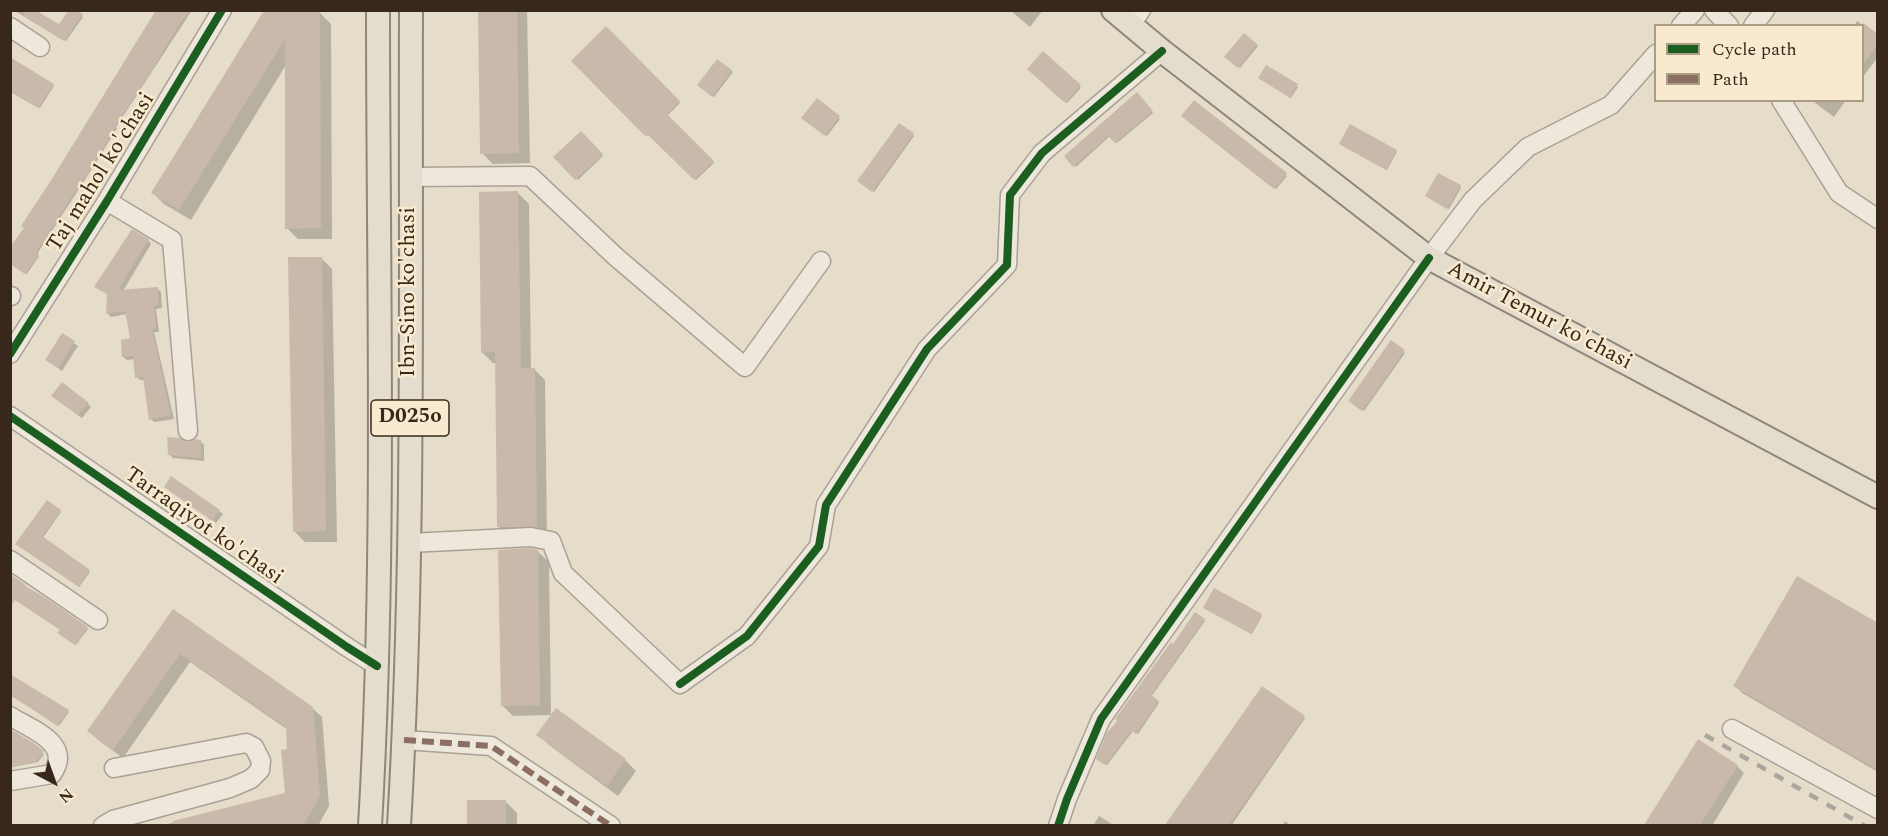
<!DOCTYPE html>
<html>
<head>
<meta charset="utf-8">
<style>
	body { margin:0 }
	#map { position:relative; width:1888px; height:836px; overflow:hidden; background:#e5dcca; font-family:Spectral,serif }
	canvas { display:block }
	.frame { position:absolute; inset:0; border:12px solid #38281b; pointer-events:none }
	.legend { position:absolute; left:1654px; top:24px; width:210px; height:78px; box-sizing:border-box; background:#f8eace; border:2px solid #ab9c86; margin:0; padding:8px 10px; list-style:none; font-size:18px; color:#38281b }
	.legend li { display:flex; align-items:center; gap:12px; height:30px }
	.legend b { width:30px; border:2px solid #ab9c86 }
	.north { position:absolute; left:24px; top:752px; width:60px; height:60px; -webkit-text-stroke:4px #f8eace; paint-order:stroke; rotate:139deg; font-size:16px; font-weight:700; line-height:24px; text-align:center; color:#38281b }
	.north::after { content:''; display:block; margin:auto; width:21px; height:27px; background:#38281b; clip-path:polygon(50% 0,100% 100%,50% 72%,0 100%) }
</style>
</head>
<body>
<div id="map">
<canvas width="1888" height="836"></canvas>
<div class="frame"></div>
<ul class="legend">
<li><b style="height:8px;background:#1b5e20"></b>Cycle path</li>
<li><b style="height:8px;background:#8d6e63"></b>Path</li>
</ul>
<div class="north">N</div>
</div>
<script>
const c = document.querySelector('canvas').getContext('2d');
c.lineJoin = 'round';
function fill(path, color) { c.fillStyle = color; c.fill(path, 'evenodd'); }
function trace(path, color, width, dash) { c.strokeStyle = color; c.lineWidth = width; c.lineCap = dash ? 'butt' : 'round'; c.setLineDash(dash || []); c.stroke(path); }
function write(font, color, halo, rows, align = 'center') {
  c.font = font + ' Spectral,serif'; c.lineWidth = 5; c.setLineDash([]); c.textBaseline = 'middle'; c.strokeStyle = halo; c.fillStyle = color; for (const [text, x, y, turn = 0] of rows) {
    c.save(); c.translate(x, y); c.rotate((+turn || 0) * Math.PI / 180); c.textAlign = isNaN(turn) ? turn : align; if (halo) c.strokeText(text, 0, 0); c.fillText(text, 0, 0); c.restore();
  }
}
fill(new Path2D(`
	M13,10H32L60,26L72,10L83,17L66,41Z
	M157,10H192L116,127L117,128L95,164L37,254L39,256L27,274L10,263Z
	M480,10H527L530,163L493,164L482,153Z
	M1010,10H1043L1030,27Z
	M264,13H320L331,24L332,239H298L287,228L286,65L191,220L164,204L153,193Z
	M1857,21L1878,36V57L1862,78V26H1854Z
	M606,28L680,103L667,116L714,163L696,180L649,134L647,136L573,61Z
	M1244,35L1258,46L1240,68L1226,57Z
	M1043,53L1081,88L1067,103L1029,69Z
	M718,61L733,72L714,97L699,85Z
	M1267,67L1298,87L1291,98L1261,79Z
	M53,85L54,86L40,108L10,91Z
	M1137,94L1153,113L1117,143L1110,136L1076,167L1066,156Z
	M817,100L840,119L827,136L803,118Z
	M1811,100H1846L1834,117Z
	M1194,102L1287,176L1276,189L1183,116Z
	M899,125L914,136L874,192L859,181Z
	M581,133L603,156L578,180L555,157Z
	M1342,145L1396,151L1397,152L1387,170Z
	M1460,186L1461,188L1449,209L1428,197Z
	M518,193L529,204L531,369H534L545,380L547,537L510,538L499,527L497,363H493L482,352Z
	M148,240L151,244L123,291L158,289L161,292L162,308L156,309L159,332H154L174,419L154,422L151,419L145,380H140L137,377L135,359L127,360L123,357L131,340L127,314L111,317L107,313L109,295L96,287Z
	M321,258L332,269L337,542H305L294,531Z
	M63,335L78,346L62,371L47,360Z
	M1391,342L1405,353L1364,411L1350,401Z
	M56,399L88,404L91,407L82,418Z
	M200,441L204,445V461L173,458L169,454L188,444Z
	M172,478L223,514L216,523L170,490Z
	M47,502L61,512L42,539L90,572L79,587L18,545Z
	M537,551L549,562L551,715L513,716L502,705Z
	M25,586L88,629L76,645L59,633L62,630L10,594Z
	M1206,609L1261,615L1262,616L1252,634Z
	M173,611L312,708L322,717L329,806L318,826H160L287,794L288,730L190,662L123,758L98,740L89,731Z
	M1196,614L1205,621L1151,697L1159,703L1138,734L1133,731L1107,765L1098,758Z
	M1878,625V772L1742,693L1735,685Z
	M10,675L69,712L59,726L10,695Z
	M1304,717L1305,718L1231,826L1168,824Z
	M538,734L625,760L636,771L618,796L549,745Z
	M1698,742L1737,766L1744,773L1712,826H1646Z
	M31,743L44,754L38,762L13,767L10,765Z
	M469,801L506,802L517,813V826H468Z
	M1099,816L1115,826H1093Z
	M1285,821L1291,826H1283Z`), '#0003');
fill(new Path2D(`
	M27,10H35L59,24L69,10H76L83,14L64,41L23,16Z
	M156,10H190L178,26L146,80L115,125H117L94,163L36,252L39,254L25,274L10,264V247L24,228L21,226L50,182Z
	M478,10H517L519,153L480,154Z
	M320,11L321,228L285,229V39L179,210L151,193L263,12Z
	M1863,23L1878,34V44L1863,65Z
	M606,26L680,101L667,114L714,161L694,180L647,134L645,136L571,61Z
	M1244,33L1257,44L1238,68L1224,57Z
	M1043,51L1081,85L1065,103L1027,69Z
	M10,57L54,84L38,108L10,92Z
	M717,59L732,70L712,97L697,85Z
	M1266,65L1298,84L1290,98L1258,78Z
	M1137,92L1153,111L1115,143L1108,136L1073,167L1064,156Z
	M817,98L840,116L825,136L801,118Z
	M1194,100L1287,173L1274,189L1181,116Z
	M899,123L914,133L872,192L857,181Z
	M1350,124L1397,150L1386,170L1339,144Z
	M581,131L603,154L575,180L553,157Z
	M1438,173L1461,185L1447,209L1425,196Z
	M518,191L521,368H535L537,527H497L495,352L481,353L479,192Z
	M132,229L149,239L118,290L158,287L159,305L154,306L156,329H152L171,415L149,420L143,377L135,378L133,356L122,357L121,340L130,338L125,311L106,314L107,294L94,287Z
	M288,257H322L326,531L293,532Z
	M62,333L75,341L58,368L45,360Z
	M1391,340L1405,350L1362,411L1348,401Z
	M62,382L89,403L78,415L51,396Z
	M167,437L179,438L188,442L195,439L201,440V458L168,455Z
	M171,476L220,510L212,521L164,487Z
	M47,500L61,510L42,536L90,570L78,586L15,544Z
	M530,548L538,550L540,705L501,706L498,550Z
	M10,574L26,585L25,586L46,598L88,627L75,645L57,633L60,630L15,600L10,607Z
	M1797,576L1878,623V770L1733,686Z
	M1214,588L1262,614L1251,634L1203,608Z
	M173,609L313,707L320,796L305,823L297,825H173V821L285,793L281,750L287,749L286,727L180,654L113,750L87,731Z
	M1195,612L1205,619L1151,695L1159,701L1136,734L1131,731L1105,765L1096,759L1107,733L1117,721L1115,719L1171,642L1173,644Z
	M10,674L69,710L57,726L10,694Z
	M1262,686L1305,716L1229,825H1165Z
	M556,708L626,759L607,786L536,735Z
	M10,729L32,742L44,751L36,762L10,767Z
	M1698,739L1738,765L1700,825H1644Z
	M467,800H506V825H467Z`), '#c9b9ab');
const minor = new Path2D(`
	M1714,10L1729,26
	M1131,25L1141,10
	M1681,26L1695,10
	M1753,26L1765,10
	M10,27L40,47
	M1781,100L1839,193L1878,219
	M410,177L530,176L616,257L745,367L821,261
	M107,201L172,240L188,431
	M10,296H11
	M10,354L107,201L222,10
	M10,416L347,647L377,666
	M409,543L531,537L551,541L563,573L680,684L747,636L819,546L826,505L927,349L1007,265L1010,195L1042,153L1162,51
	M10,560L98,620
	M10,716C32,730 73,743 52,774L10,781
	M1732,729L1878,809
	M404,740L491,746L611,826
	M103,826L113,820L230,788L251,779L260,770L261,761L254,747L246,743L114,768
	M1058,826L1067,799L1101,719L1429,258L1473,200L1528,147L1611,105L1656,54`);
const major = new Path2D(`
	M1113,10L1162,51L1429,258L1878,497
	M370,826C386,554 378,282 378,10
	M399,826C415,554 410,282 411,10`);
trace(minor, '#aaa194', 21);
trace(major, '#8f867a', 26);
trace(minor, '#ede7dc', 18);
trace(major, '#e4dccd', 22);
trace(new Path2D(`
	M1705,735L1865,826`), '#aba69d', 4.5, [10, 10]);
trace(new Path2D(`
	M404,740L491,746L611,826`), '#8d6e63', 6, [12, 6]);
trace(new Path2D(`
	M10,354L107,201L222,10
	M10,416L347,647L377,666
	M680,684L747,636L819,546L826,505L927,349L1007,265L1010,195L1042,153L1162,51
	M1058,826L1067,799L1101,719L1429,258`), '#1b5e20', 8);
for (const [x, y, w] of [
	[410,418,78]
]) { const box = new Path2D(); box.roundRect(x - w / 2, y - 18, w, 36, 4.5); c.fillStyle = '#f8eace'; c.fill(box); trace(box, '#38281b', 1.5); }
write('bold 21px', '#38281b', null, [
	["D025o",410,418]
]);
write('22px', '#38281b', '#f8eace', [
	["Taj mahol ko'chasi",102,173,-58],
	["Ibn-Sino ko'chasi",410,292,-90],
	["Amir Temur ko'chasi",1539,317,28],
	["Tarraqiyot ko'chasi",203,527,35]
]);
</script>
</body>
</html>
